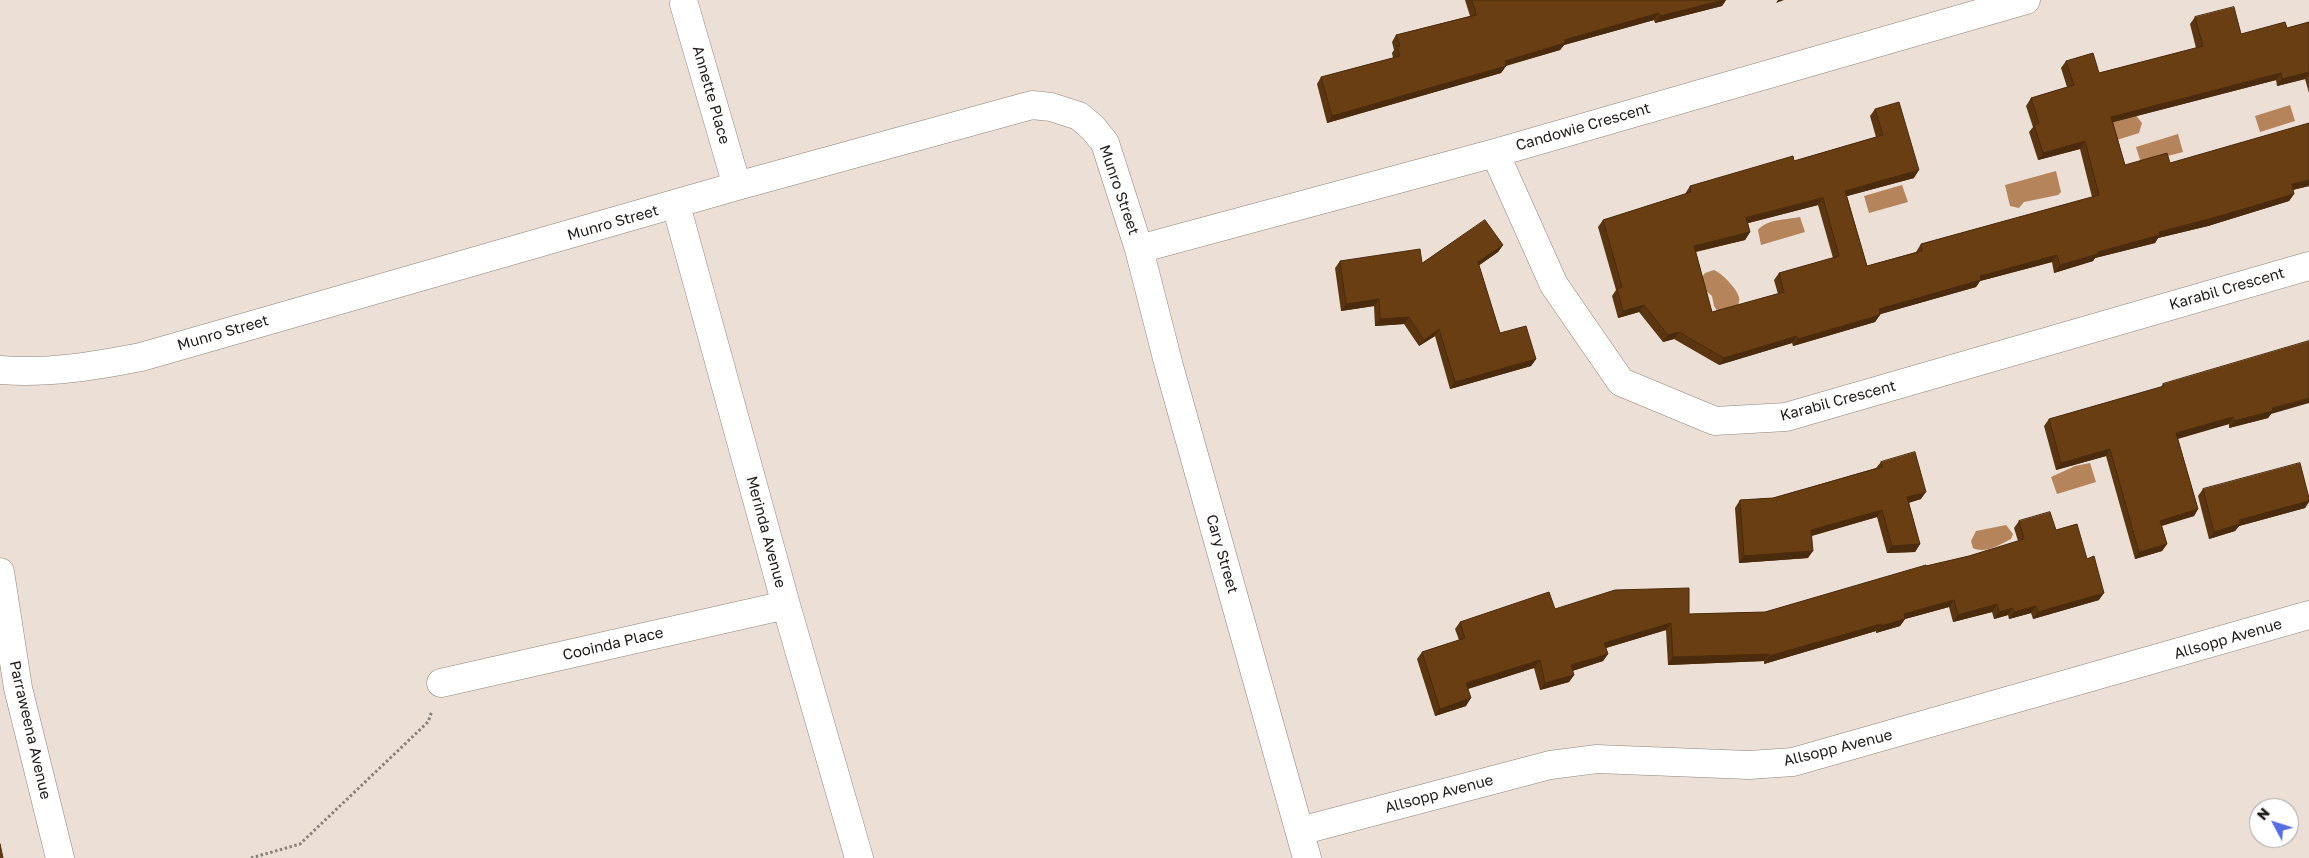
<!DOCTYPE html>
<html>
<head>
<meta charset="utf-8">
<style>
	body { margin:0 }
	#map { position:relative; width:2309px; height:858px; overflow:hidden; background:#ebdfd6; font-family:"Golos Text",sans-serif }
	canvas { display:block }
	.north { position:absolute; left:2249px; top:798px; width:50px; height:50px; box-sizing:border-box; background:#fff; border:1px solid #a6a4a3; border-radius:50%; rotate:310deg; font-size:14px; font-weight:700; line-height:20px; text-align:center; color:#201b18 }
	.north::after { content:''; display:block; margin:auto; width:18px; height:22px; background:#566ee4; clip-path:polygon(50% 0,100% 100%,50% 72%,0 100%) }
</style>
</head>
<body>
<div id="map">
<canvas width="2309" height="858"></canvas>
<div class="north">N</div>
</div>
<script>
const c = document.querySelector('canvas').getContext('2d');
c.lineJoin = 'round';
function fill(path, color) { c.fillStyle = color; c.fill(path, 'evenodd'); }
function trace(path, color, width, dash) { c.strokeStyle = color; c.lineWidth = width; c.lineCap = dash ? 'butt' : 'round'; c.setLineDash(dash || []); c.stroke(path); }
function write(font, color, halo, rows, align = 'center') {
  c.font = font + ' "Golos Text",sans-serif'; c.lineWidth = 5; c.setLineDash([]); c.textBaseline = 'middle'; c.strokeStyle = halo; c.fillStyle = color; for (const [text, x, y, turn = 0] of rows) {
    c.save(); c.translate(x, y); c.rotate((+turn || 0) * Math.PI / 180); c.textAlign = isNaN(turn) ? turn : align; if (halo) c.strokeText(text, 0, 0); c.fillText(text, 0, 0); c.restore();
  }
}
fill(new Path2D(`
	M2290,105L2295,121L2260,132L2255,116Z
	M2134,113L2142,123L2139,133L2101,145L2096,125Z
	M2178,134L2183,152L2141,163L2136,147Z
	M2056,171L2061,192L2058,195L2024,202L2019,208L2010,206L2005,185Z
	M1902,185L1908,202L1869,213L1864,196Z
	M1800,217L1805,232L1761,245L1758,230C1767,219 1785,220 1800,217Z
	M1714,270C1722,273 1737,289 1739,297C1740,301 1738,305 1737,309L1718,312L1714,306L1712,296L1705,290L1702,277L1705,273Z
	M2090,463L2096,482L2057,494L2051,477L2075,466Z
	M2006,525L2013,534L2011,539C1999,545 1985,554 1973,548L1971,541L1976,531Z`), '#b5845b');
const minor = new Path2D(`
	M684,4L737,186
	M1495,153L1554,285L1621,382L1715,421L1786,417L2309,266
	M676,205L786,605L859,858
	M1139,249L1495,153L2026,0
	M0,370C48,374 94,366 141,357L737,186L1032,105L1051,107L1079,116L1093,128L1105,143L1139,249L1169,366L1307,858
	M0,572L18,688L60,858
	M441,683L786,605
	M1300,831L1550,765L1597,759L1749,765L1793,762L2309,615`);
trace(minor, '#8e837a', 29);
trace(new Path2D(`
	M251,858L300,844L428,722L432,711`), '#89807a', 3, [2.5, 2.5]);
trace(minor, '#fff', 28);
fill(new Path2D(`
	M1465,0H1726L1722,6L1655,23L1654,20L1564,45L1560,50L1506,66L1501,73L1327,123L1317,84L1321,77L1393,58L1392,53L1394,50L1392,42L1396,35L1470,16Z
	M2195,17L2241,34L2287,28L2309,22V93L2305,79L2277,86L2276,80L2113,122L2125,165L2170,163L2309,186L2293,190L2294,194L2289,201L2208,226L2158,238L2155,243L2095,258L2093,261L2054,273L2052,262L1980,281L1976,287L1880,314L1875,322L1793,346L1792,343L1719,365L1674,339L1663,342L1639,312L1618,318L1612,296L1616,290L1598,227L1603,220L1685,194L1690,186L1794,161L1876,137L1870,116L1875,109L1914,178L1847,196L1867,266L1916,252L1921,244L2092,197L2080,149L2038,160L2029,132L2033,127L2026,106L2031,98L2067,87L2061,68L2066,61L2099,73L2196,48L2190,24ZM1818,205L1833,258L1779,273L1774,280L1778,294L1712,312L1696,252L1745,240L1750,232L1748,223Z
	M1503,245L1498,252L1479,265L1500,333L1536,359L1531,366L1450,389L1435,336L1419,346L1404,324L1375,326L1374,306L1341,311L1335,268L1340,261L1422,263Z
	M2163,384L2271,414L2268,418L2229,428V424L2178,439L2198,509L2194,516L2162,526L2167,544L2162,551L2135,559L2106,456L2056,470L2044,426L2049,419L2161,387Z
	M1881,462L1921,499L1909,503L1920,544L1915,552L1887,553L1877,517L1812,536L1808,558L1739,563L1735,508L1740,500L1773,498L1876,468Z
	M2203,489L2309,498V502L2305,508L2239,526L2235,531L2209,539L2198,496Z
	M2019,521L2056,530L2099,600L2033,619L2031,613L2009,619L2008,615L1994,619L1992,612L1953,622L1949,607L1905,619L1900,626L1876,633V631L1764,664V661L1668,665L1666,630L1606,648L1608,654L1603,661L1572,671L1574,675L1569,682L1540,690L1534,668L1468,689L1466,706L1435,716L1417,659L1422,652L1459,640L1455,629L1460,622L1555,609L1689,614L1765,612L1926,566L1969,556L2018,541L2014,528Z`), '#5a350f');
fill(new Path2D(`
	M1724,0H1726L1722,6L1655,23L1660,16Z
	M1778,0H1784L1776,3Z
	M1659,13L1654,20L1564,45L1560,50L1500,67L1505,61L1564,40Z
	M1506,66L1501,73L1327,123L1332,116Z
	M2309,72V73L2305,79L2277,86L2282,79Z
	M2281,73L2276,80L2106,124L2111,117Z
	M2085,141L2080,149L2038,160L2043,153Z
	M1919,170L1914,178L1840,198L1845,191Z
	M2309,180V186L2287,191L2292,184Z
	M2294,194L2289,201L2208,226L2158,238L2155,243L2095,258L2093,261L2054,273L2060,265L2098,252L2159,232Z
	M1823,198L1818,205L1741,225L1746,218Z
	M1750,232L1745,240L1689,253L1694,246Z
	M1503,245L1498,252L1474,269L1478,262Z
	M2057,255L2052,262L1980,281L1976,287L1874,316L1879,309L1980,276Z
	M1379,299L1374,306L1341,311L1346,304Z
	M1644,305L1639,312L1618,318L1623,311Z
	M1880,315L1875,322L1793,346L1798,339Z
	M1409,317L1404,324L1375,326L1380,319Z
	M1439,329L1435,336L1419,346L1424,340Z
	M1679,332L1674,339L1663,342L1668,335Z
	M1797,336L1792,343L1719,365L1724,358Z
	M1536,359L1531,366L1450,389L1455,382Z
	M2309,398V403L2271,414L2268,418L2229,428L2234,421L2272,408Z
	M2233,417L2229,424L2171,440L2176,433Z
	M2110,449L2106,456L2056,470L2061,463Z
	M1926,492L1921,499L1902,504L1907,497Z
	M2309,501L2305,508L2239,526L2235,531L2209,539L2214,532L2239,520Z
	M2198,509L2194,516L2155,527L2160,521Z
	M1882,510L1877,517L1806,537L1811,530Z
	M1920,544L1915,552L1887,553L1892,546Z
	M2167,544L2162,551L2135,559L2139,552Z
	M1813,551L1808,558L1739,563L1744,556Z
	M2104,593L2099,600L2033,619L2038,612Z
	M1954,600L1949,607L1905,619L1900,626L1876,633L1881,626L1904,614Z
	M1997,604L1992,612L1953,622L1958,615Z
	M2036,606L2031,613L2009,619L2014,612Z
	M2013,608L2008,615L1994,619L1999,612Z
	M1671,623L1666,630L1599,650L1604,643Z
	M1881,624L1876,631L1764,664L1769,656Z
	M1608,654L1603,661L1566,673L1571,665Z
	M1769,654L1764,661L1668,665L1673,657Z
	M1540,660L1534,668L1461,691L1466,683Z
	M1574,675L1569,682L1540,690L1545,683Z
	M1471,698L1466,706L1435,716L1440,709Z`), '#4a2b0d');
const building = new Path2D(`
	M1472,0H1724L1660,16L1659,13L1564,40L1565,43L1505,61L1506,66L1332,116L1321,77L1400,56L1397,46H1400L1396,35L1476,15Z
	M2234,7L2241,34L2285,22L2287,28L2309,22V72L2282,79L2281,73L2111,117L2125,165L2167,153L2170,163L2309,123V180L2292,184L2294,194L2213,218L2159,232L2160,235L2098,252V254L2060,265L2057,255L1980,276L1981,280L1879,309L1880,315L1798,339L1797,336L1724,358L1679,332L1668,335L1644,305L1623,311L1617,289L1622,287L1603,220L1691,192L1690,186L1793,156L1794,161L1883,135L1875,109L1899,102L1919,170L1845,191L1867,266L1922,251L1921,244L2099,195L2085,141L2043,153L2034,125L2039,123L2031,98L2074,85L2066,61L2093,53L2099,73L2203,46L2195,17ZM1823,198L1839,256L1779,273L1784,292L1712,312L1694,246L1750,232L1746,218Z
	M1485,220L1503,245L1478,262L1500,333L1526,326L1536,359L1455,382L1439,329L1424,340L1409,317L1380,319L1379,299L1346,304L1340,261L1420,249L1422,263Z
	M2309,341V398L2272,408L2273,411L2234,421L2233,417L2176,433L2198,509L2160,521L2167,544L2139,552L2110,449L2061,463L2049,419L2164,386L2163,384Z
	M1915,452L1926,492L1907,497L1920,544L1892,546L1882,510L1811,530L1813,551L1744,556L1740,500L1773,498L1882,467L1881,462Z
	M2300,463L2309,498V501L2239,520L2240,524L2214,532L2203,489Z
	M2050,512L2056,530L2077,524L2087,559L2094,556L2104,593L2038,612L2036,606L2014,612L2013,608L1999,612L1997,604L1958,615L1954,600L1904,614L1905,619L1881,626V624L1769,656V654L1673,657L1671,623L1604,643L1608,654L1571,665L1574,675L1545,683L1540,660L1466,683L1471,698L1440,709L1422,652L1465,638L1460,622L1549,592L1555,609L1615,590L1689,588V614L1765,612L1926,565V566L1969,556L2024,539L2019,521Z
	M0,844L3,858H0Z`);
fill(building, '#693e12');
trace(building, '#4a2b0d', 1);
write('15px', '#201b18', '#fff', [
	["Annette Place",711,95,74],
	["Candowie Crescent",1583,127,-16],
	["Munro Street",1119,190,71],
	["Munro Street",613,223,-16],
	["Karabil Crescent",2227,289,-16],
	["Munro Street",223,333,-16],
	["Karabil Crescent",1838,401,-15],
	["Merinda Avenue",766,532,75],
	["Cary Street",1222,554,74],
	["Allsopp Avenue",2228,639,-16],
	["Cooinda Place",613,644,-13],
	["Parraweena Avenue",30,730,77],
	["Allsopp Avenue",1838,748,-14],
	["Allsopp Avenue",1439,794,-15]
]);
</script>
</body>
</html>
